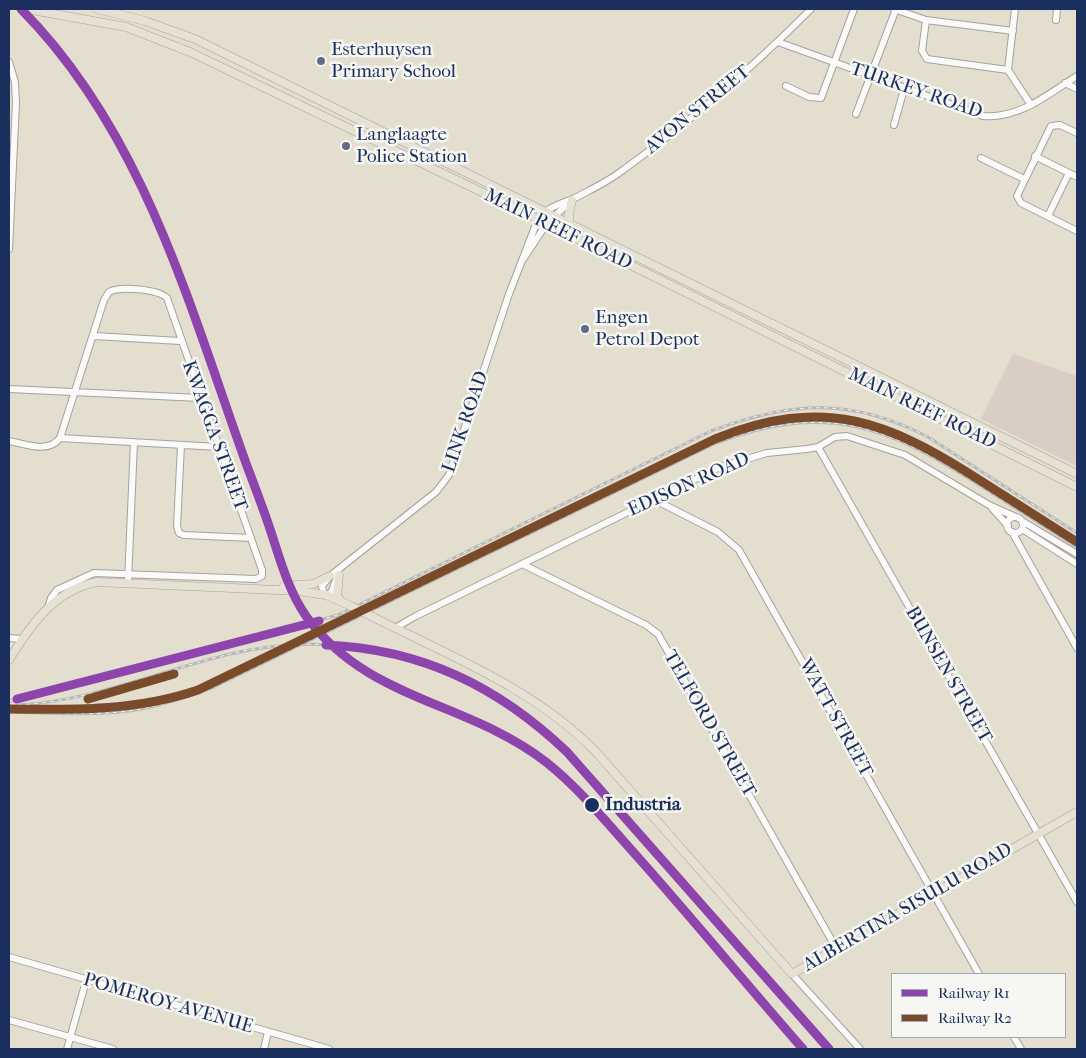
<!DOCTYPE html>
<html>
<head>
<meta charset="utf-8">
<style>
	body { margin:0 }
	#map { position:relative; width:1086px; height:1058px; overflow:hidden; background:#e4dece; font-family:"IM FELL French Canon",serif }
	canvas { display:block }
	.frame { position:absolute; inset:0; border:10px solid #1b2f5e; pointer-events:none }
	.legend { position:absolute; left:891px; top:973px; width:175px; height:65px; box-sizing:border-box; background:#f6f6f2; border:1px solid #9ea6b7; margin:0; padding:6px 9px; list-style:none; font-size:15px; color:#1b2f5e }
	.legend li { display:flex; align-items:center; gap:10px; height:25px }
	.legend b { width:25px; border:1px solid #9ea6b7 }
</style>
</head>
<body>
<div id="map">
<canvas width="1086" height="1058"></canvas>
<div class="frame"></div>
<ul class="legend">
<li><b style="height:6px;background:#8e44ad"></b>Railway R1</li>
<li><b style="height:6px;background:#7a4b2a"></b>Railway R2</li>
</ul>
</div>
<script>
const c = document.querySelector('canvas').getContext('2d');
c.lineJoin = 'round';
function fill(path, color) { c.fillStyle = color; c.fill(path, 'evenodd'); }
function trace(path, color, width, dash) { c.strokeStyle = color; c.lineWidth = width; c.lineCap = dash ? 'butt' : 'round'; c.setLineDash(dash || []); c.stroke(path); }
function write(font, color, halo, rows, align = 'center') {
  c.font = font + ' "IM FELL French Canon",serif'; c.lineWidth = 5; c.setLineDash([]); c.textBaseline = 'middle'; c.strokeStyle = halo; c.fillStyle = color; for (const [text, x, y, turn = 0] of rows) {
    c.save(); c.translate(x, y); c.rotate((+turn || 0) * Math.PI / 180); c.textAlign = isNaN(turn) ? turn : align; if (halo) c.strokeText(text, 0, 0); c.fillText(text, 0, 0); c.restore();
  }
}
fill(new Path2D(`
	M1013,354L1077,376V466L981,419Z`), '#dacdc5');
const minor = new Path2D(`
	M894,9L926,20L1013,31
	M1015,9L1008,70L1031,105
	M926,20L922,51L927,59L1008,70
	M1056,20L1057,9
	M778,42L983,116C1020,119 1048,94 1077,76
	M9,62L15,82L16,103L9,249
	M1065,83L1077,89
	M786,86L809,97L821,98L854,9
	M856,114L896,9
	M894,125L904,89
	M1077,133L1060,125L1051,126L1017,196L1021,203L1077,231
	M1035,156L1077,177
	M981,158L1024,179
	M1048,216L1069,173
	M524,258L547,223L572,200
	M94,336L180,341
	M9,389L200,398
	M60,438L219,447
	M9,441C26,444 48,454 60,438L104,300L109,292C120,286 158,289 167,298L262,570V576L256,579L94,573L57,590L51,598L48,608
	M181,445L177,526L179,533L184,535L251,538
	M818,447L1077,902
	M653,499L718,532L739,550L979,974
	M992,508L1008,526
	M1007 525a8 8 0 1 1 16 0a8 8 0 1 1-16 0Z
	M1022,521L1077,554
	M1022,529L1077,564
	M1012,532L1077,648
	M522,564L646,625L658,634L836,948
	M128,581L134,442
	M324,595L322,586L330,576L436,492L449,475L509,294L538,219C550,205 562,204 577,197C592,189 609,181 623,170C690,122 753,67 811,9
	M326,595L331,593L338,575
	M395,628L416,616L720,467L767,453L807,449L818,447L835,437L847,436L905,455L989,505L1018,518
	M9,638L21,639
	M9,957L329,1049
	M792,974L860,1049
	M9,1020L113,1049
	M1014,1037L1021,1049
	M67,1049L86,981
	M264,1049L268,1032`);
const major = new Path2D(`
	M27,9L126,27L190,52L544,222L1077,487
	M97,9L145,21L195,39L1077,474
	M569,223V213L572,200
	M339,575L337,596L342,602
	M284,586L313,584L330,576
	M373,617C450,656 535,689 596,752L792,974L1077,812
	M9,660C30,626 54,590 97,582L299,591L326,595L351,606`);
trace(minor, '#a3a29f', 8);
trace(major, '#a3a29f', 9);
trace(minor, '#fbfaf8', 6);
trace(major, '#e7e1d4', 8);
const rail = new Path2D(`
	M21,9C118,107 158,217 203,343C232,423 260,502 288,582
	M294,596L315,627
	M337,652C398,702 480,712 544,760C578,786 605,820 633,852C691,917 746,984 803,1049
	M9,701L64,689L338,615L711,431C791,401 851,397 928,437L1077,533
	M18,705C92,701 159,671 230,654C357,624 475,665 567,752L829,1049
	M9,712C49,713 89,716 129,711C158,707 186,697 214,687L716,443C828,401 889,427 984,488C1015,508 1046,527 1077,547`);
trace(rail, '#b5b7ba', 3);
trace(rail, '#f6f6f2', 1, [4]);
const majorBridge = new Path2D(`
	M351,606L373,617`);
trace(majorBridge, '#a3a29f', 9, []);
trace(majorBridge, '#e7e1d4', 8);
trace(new Path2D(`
	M21,9C144,133 189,305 247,466C255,487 263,508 270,529C280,559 288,590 306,616C367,701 468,701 546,762C580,789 607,823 635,854C692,918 747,985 803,1049
	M326,645C422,649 499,687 567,752L829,1049
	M17,699L319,621`), '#8e44ad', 9);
trace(new Path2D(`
	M88,699L174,674
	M9,709C73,710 137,711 198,690L715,439C824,395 888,421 981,481C1013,501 1045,522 1077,542`), '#7a4b2a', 9);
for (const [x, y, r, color] of [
	[321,61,5,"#616c85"],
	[346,146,5,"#616c85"],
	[585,329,5,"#616c85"],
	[592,805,8,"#1b2f5e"]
]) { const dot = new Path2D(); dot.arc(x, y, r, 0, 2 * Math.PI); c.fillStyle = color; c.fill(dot); trace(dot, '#f6f6f2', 2); }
write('19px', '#1b2f5e', '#f6f6f2', [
	["Esterhuysen",331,50],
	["Primary School",331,72],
	["Langlaagte",356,135],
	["Police Station",356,157],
	["Engen",595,318],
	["Petrol Depot",595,340]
], 'left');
write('19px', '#1b2f5e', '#f6f6f2', [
	["TURKEY ROAD",916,91,19],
	["AVON STREET",698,110,-39],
	["MAIN REEF ROAD",558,230,26],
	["MAIN REEF ROAD",922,409,26],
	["LINK ROAD",466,422,-71],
	["KWAGGA STREET",214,436,70],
	["EDISON ROAD",689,485,-24],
	["BUNSEN STREET",948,675,60],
	["WATT STREET",835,718,61],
	["TELFORD STREET",709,724,60],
	["ALBERTINA SISULU ROAD",908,908,-30],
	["POMEROY AVENUE",168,1004,16]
]);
write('bold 19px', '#1b2f5e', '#f6f6f2', [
	["Industria",605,805]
], 'left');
</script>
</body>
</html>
